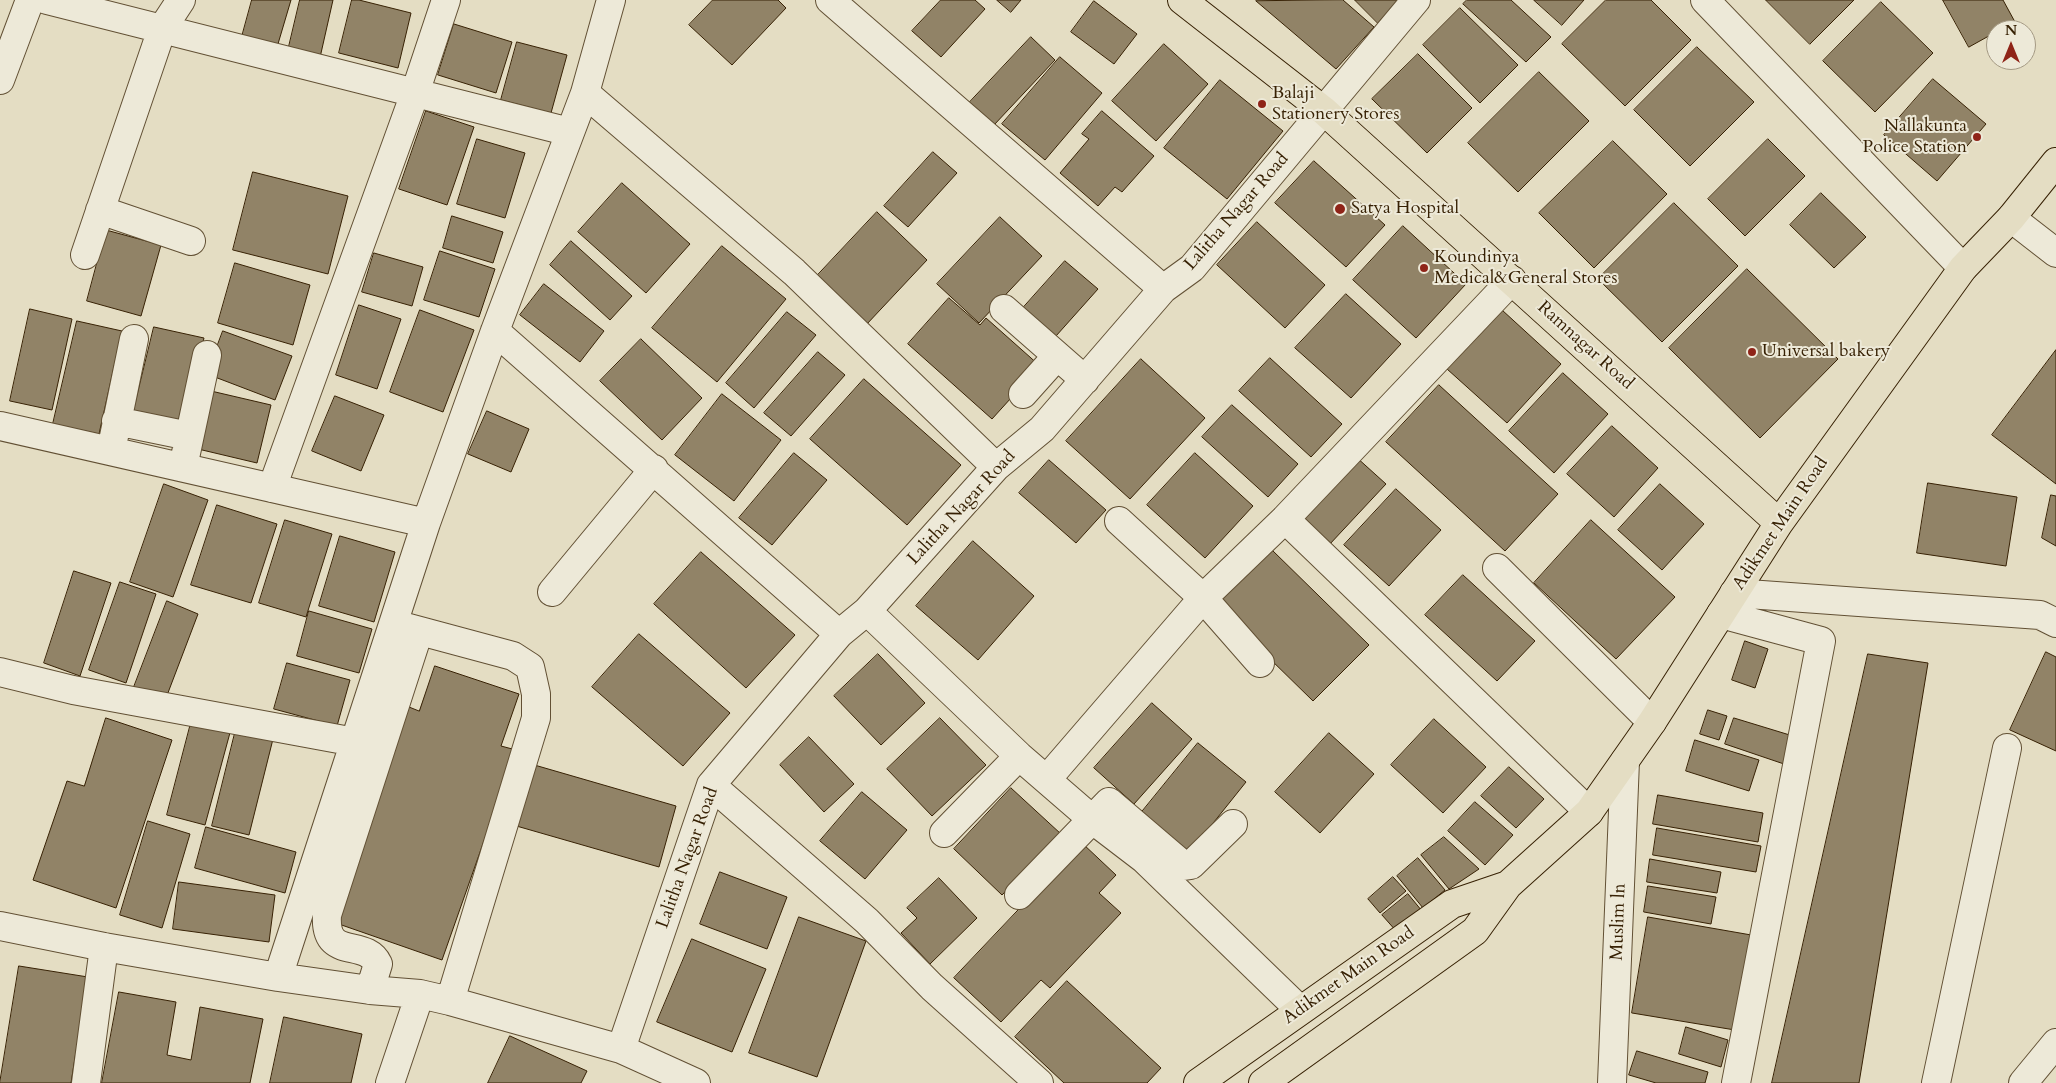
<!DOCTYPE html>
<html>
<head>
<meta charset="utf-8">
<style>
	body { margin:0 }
	#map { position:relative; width:2056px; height:1083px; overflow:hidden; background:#e4ddc3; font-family:Cardo,serif }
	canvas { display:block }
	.north { position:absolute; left:1986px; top:20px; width:50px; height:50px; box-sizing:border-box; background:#ede9d8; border:1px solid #a49983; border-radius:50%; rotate:0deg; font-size:14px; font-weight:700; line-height:20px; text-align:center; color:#372104 }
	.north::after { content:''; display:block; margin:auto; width:18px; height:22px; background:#8f2418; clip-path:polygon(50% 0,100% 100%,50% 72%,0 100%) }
</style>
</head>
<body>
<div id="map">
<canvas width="2056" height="1083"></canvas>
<div class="north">N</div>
</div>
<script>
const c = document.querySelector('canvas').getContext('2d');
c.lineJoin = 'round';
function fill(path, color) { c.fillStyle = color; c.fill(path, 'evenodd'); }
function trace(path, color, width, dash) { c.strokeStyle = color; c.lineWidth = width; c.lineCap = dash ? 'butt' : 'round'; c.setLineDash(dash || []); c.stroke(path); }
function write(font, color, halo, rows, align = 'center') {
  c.font = font + ' Cardo,serif'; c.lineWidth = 4; c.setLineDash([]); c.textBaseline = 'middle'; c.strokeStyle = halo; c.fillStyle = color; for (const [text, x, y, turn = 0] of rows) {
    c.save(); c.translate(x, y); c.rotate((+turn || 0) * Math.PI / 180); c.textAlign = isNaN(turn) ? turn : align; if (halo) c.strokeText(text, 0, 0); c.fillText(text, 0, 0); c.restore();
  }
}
const building = new Path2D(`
	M252,0H291L275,54L240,44Z
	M300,0H333L319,62L287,55Z
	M352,0H359L411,13L398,68L339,53Z
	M713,0H778L786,8L732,65L689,25Z
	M941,0H975L985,9L941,57L912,31Z
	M997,0H1021L1011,12Z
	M1343,0L1374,27L1336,69L1256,1Z
	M1355,0H1399L1378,23Z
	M1467,0H1511L1551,37L1526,62L1463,4Z
	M1534,0H1584L1562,25Z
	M1606,0H1651L1691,40L1625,106L1562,44Z
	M1766,0H1854L1810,44Z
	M1943,0H2003L2015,22L1996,30V32L1969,47Z
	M1094,1L1137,34L1114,64L1071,32Z
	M1881,2L1933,53L1875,112L1823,61Z
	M1460,8L1518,65L1480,103L1423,45Z
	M454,24L512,42L496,93L438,75Z
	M1031,37L1055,60L994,125L969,103Z
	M517,42L567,55L551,113L501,100Z
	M1164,44L1208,84L1156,141L1112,101Z
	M1697,47L1754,102L1690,166L1634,110Z
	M1418,54L1472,108L1427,153L1372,99Z
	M1060,57L1102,93L1045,160L1002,124Z
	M1539,72L1589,121L1518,192L1468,143Z
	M1933,79L1986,124L1937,181L1884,135Z
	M1220,80L1283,131L1227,199L1164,148Z
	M426,111L474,127L447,205L399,189Z
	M1102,111L1154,156L1122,192L1115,187L1098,206L1060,173L1089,139L1082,134Z
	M477,139L525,153L505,218L457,204Z
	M1768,139L1805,176L1745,236L1708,199Z
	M1613,141L1667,194L1594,268L1539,213Z
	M933,152L957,173L908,227L884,206Z
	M1314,161L1385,225L1346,267L1275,203Z
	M253,172L348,196L328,274L233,250Z
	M622,183L690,244L646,293L578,232Z
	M1821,193L1866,237L1834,268L1790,225Z
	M1674,203L1738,266L1662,342L1598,279Z
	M877,212L927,260L866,325L815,278Z
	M452,216L503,232L493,263L443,248Z
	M1000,217L1042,256L979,323L937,284Z
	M1257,222L1325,285L1285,328L1217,265Z
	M1403,226L1466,284L1416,338L1353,280Z
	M106,230L161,245L141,316L87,301Z
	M571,241L632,296L610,320L550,265Z
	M722,246L786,299L717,382L652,328Z
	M440,251L495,269L479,317L424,300Z
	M374,253L423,267L412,306L362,292Z
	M1065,261L1098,289L1056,336L1023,308Z
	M235,263L310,285L293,345L218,323Z
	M1747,269L1838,359L1760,438L1669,348Z
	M544,284L604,331L580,362L520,315Z
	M1346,294L1401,344L1351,398L1295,348Z
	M949,298L980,325L986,318L1040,366L992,419L908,344Z
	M359,305L401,319L377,389L336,375Z
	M30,309L72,319L52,410L10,401Z
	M420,310L474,330L443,412L390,392Z
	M1502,310L1561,364L1507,423L1447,369Z
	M787,312L816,335L754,408L726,383Z
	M77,321L122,331L99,434L53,424Z
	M154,327L204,338L181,430L132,418Z
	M223,331L292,356L275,400L207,374Z
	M641,339L702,398L662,440L600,381Z
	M2056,350V484L1992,435Z
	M818,352L845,375L791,436L764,413Z
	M1270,358L1342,424L1311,457L1239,391Z
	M1141,359L1205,418L1130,499L1066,441Z
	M1563,373L1608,414L1554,473L1509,431Z
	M864,379L961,465L907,525L810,439Z
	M1439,385L1558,494L1505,551L1386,442Z
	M211,391L271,405L257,463L198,449Z
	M722,394L781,440L734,501L675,455Z
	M335,396L384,415L361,471L312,451Z
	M1232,405L1298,464L1268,497L1202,437Z
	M487,411L529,429L511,472L468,454Z
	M1612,426L1658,468L1614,517L1567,474Z
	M794,453L827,480L772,545L739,518Z
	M1195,453L1253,506L1205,558L1147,505Z
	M1355,456L1386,484L1329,545L1298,517Z
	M1049,460L1106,510L1076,543L1019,493Z
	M1928,483L2017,497L2006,566L1917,553Z
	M164,484L208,500L173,597L130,582Z
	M1660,484L1704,524L1662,570L1618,530Z
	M1396,489L1441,530L1389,586L1344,545Z
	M2051,495L2056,496V546L2042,538Z
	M217,505L277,524L251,603L191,585Z
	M285,520L332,534L306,617L259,603Z
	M1591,520L1675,597L1616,659L1534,583Z
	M340,536L395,552L374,622L319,606Z
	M973,541L1034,596L978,660L916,606Z
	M1272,550L1369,645L1313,701L1216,606Z
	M701,552L795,635L746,688L654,604Z
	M74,571L111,583L80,676L44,663Z
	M1463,575L1535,641L1497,681L1425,615Z
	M120,582L156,594L126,683L89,670Z
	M167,601L198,614L166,698L134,687Z
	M309,611L372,629L359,673L297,656Z
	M639,634L730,713L683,766L592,687Z
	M1745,641L1768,649L1755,688L1732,680Z
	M2046,652L2056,657V751L2010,730Z
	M878,654L925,703L881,745L834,696Z
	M1868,654L1928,663L1859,1083H1772Z
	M287,663L350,680L337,726L274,709Z
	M435,666L519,694L501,746L516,750L442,960L333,922L409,707L419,711Z
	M1152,703L1192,739L1134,804L1094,768Z
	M1708,710L1727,716L1719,740L1700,734Z
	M106,718L172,740L116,908L33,880L67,781L84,786Z
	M940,718L986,765L932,816L887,769Z
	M1734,718L1793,736L1784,764L1725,744Z
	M192,719L231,729L205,825L167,815Z
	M1434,719L1486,767L1443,813L1391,765Z
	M237,725L274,735L249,835L212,826Z
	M1329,733L1374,774L1320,833L1275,792Z
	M809,737L854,784L824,812L780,765Z
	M1695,740L1759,760L1749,791L1686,771Z
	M1198,743L1246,782L1190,852L1141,813Z
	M531,764L676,806L659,867L513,825Z
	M1509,767L1544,799L1516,828L1481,796Z
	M1011,788L1061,834L1002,895L954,849Z
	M862,792L907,830L865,879L820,841Z
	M1658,795L1763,813L1758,842L1653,824Z
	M1475,802L1513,835L1485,865L1448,831Z
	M148,821L190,834L162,928L120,915Z
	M206,827L296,852L285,893L195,868Z
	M1657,828L1761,846L1756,872L1653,855Z
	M1444,837L1479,869L1449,889L1421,855Z
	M1082,843L1116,875L1099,893L1121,913L1050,988L1041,980L1001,1022L954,978Z
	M1418,858L1445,890L1423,908L1397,876Z
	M1650,859L1721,872L1717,893L1647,882Z
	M720,872L787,897L767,949L700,924Z
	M1393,877L1406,891L1380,913L1368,899Z
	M939,878L977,918L930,964L901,933L917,918L907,908Z
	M179,882L275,895L269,942L173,929Z
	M1648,886L1716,897L1711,924L1644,912Z
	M1408,894L1422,911L1397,932L1382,915Z
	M799,917L866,941L817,1077L749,1053Z
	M1648,917L1757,936L1741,1031L1632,1013Z
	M692,939L766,969L732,1052L657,1022Z
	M19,966L88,977L71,1083H0Z
	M1067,981L1161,1068L1147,1083H1064L1015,1037Z
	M119,992L176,1002L167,1055L191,1060L200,1007L263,1019L250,1083H102Z
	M284,1017L362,1034L351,1083H270Z
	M1686,1027L1728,1040L1721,1067L1679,1054Z
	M510,1036L587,1071L581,1083H488Z
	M1637,1051L1708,1072L1705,1083H1656L1629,1075Z`);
fill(building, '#918367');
trace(building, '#372104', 1);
const minor = new Path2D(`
	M47,0L570,132
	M830,0L1163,289
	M1705,0L1963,268
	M0,80L30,0
	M585,93L794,272L996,467
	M100,210L191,241
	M2011,218L2056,253
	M85,255L162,29L181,0
	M1004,309L1085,380
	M495,331L839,634
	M1023,394L1057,356
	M116,421L189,436
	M0,426L426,523
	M111,451L134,339
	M183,467L207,355
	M272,488L415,93L446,0
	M1285,519L1589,812
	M1119,521L1203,598L1260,663
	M1497,568L1652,722
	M552,592L654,469
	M1734,593L2040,615L2056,623
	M867,611L1019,756L1093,820L1144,859L1300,1010
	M1721,614L1821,641L1736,1083
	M394,624L513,656L530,667L536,694V718L450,1001
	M0,672L73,690L355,742
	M1047,779L1203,598L1285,519L1512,280
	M711,785L867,921L932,987L1039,1083
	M944,833L1019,756
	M1019,895L1109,802L1184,866L1191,865L1233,824
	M0,926L104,947L278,977L370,990L420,994L450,1001L621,1049L696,1083
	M278,977L426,523L495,331L585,93L611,0
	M370,990L378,964C365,937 324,962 327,915L419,631
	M621,1049L711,785L839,634L867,611L996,467L1042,429L1163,289L1192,268L1416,0
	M86,1083L104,947
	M390,1083L420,994
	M1612,1083L1625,761
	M1936,1083L2007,748
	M2023,1083L2056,1043`);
const major = new Path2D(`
	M1182,0L1323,110L1779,523
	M1198,1083L1452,904L1508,885
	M1263,1083L1475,931L1508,885L1589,812L1652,722L1779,523L1963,268L2011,218L2056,162`);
trace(minor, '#625034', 30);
trace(major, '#372104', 30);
trace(minor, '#ede9d8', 28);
trace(major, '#e4ddc3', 28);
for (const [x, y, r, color] of [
	[1262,104,5,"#8f2418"],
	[1977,137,5,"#8f2418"],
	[1340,209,6,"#8f2418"],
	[1424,268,5,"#8f2418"],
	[1752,352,5,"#8f2418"]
]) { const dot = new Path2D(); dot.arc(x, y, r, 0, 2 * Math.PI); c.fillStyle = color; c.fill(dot); trace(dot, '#ede9d8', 2); }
write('18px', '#372104', '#ede9d8', [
	["Balaji",1272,94],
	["Stationery Stores",1272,115],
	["Nallakunta",1967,127,"right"],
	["Police Station",1967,148,"right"],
	["Satya Hospital",1351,209],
	["Koundinya",1434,258],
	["Medical&General Stores",1434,279],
	["Universal bakery",1762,352]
], 'left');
write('18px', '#372104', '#ede9d8', [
	["Lalitha Nagar Road",1237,212,-49],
	["Ramnagar Road",1585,346,42],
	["Lalitha Nagar Road",962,508,-47],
	["Adikmet Main Road",1781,524,-56],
	["Lalitha Nagar Road",688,858,-70],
	["Muslim ln",1619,922,-88],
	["Adikmet Main Road",1349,976,-35]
]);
</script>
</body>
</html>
